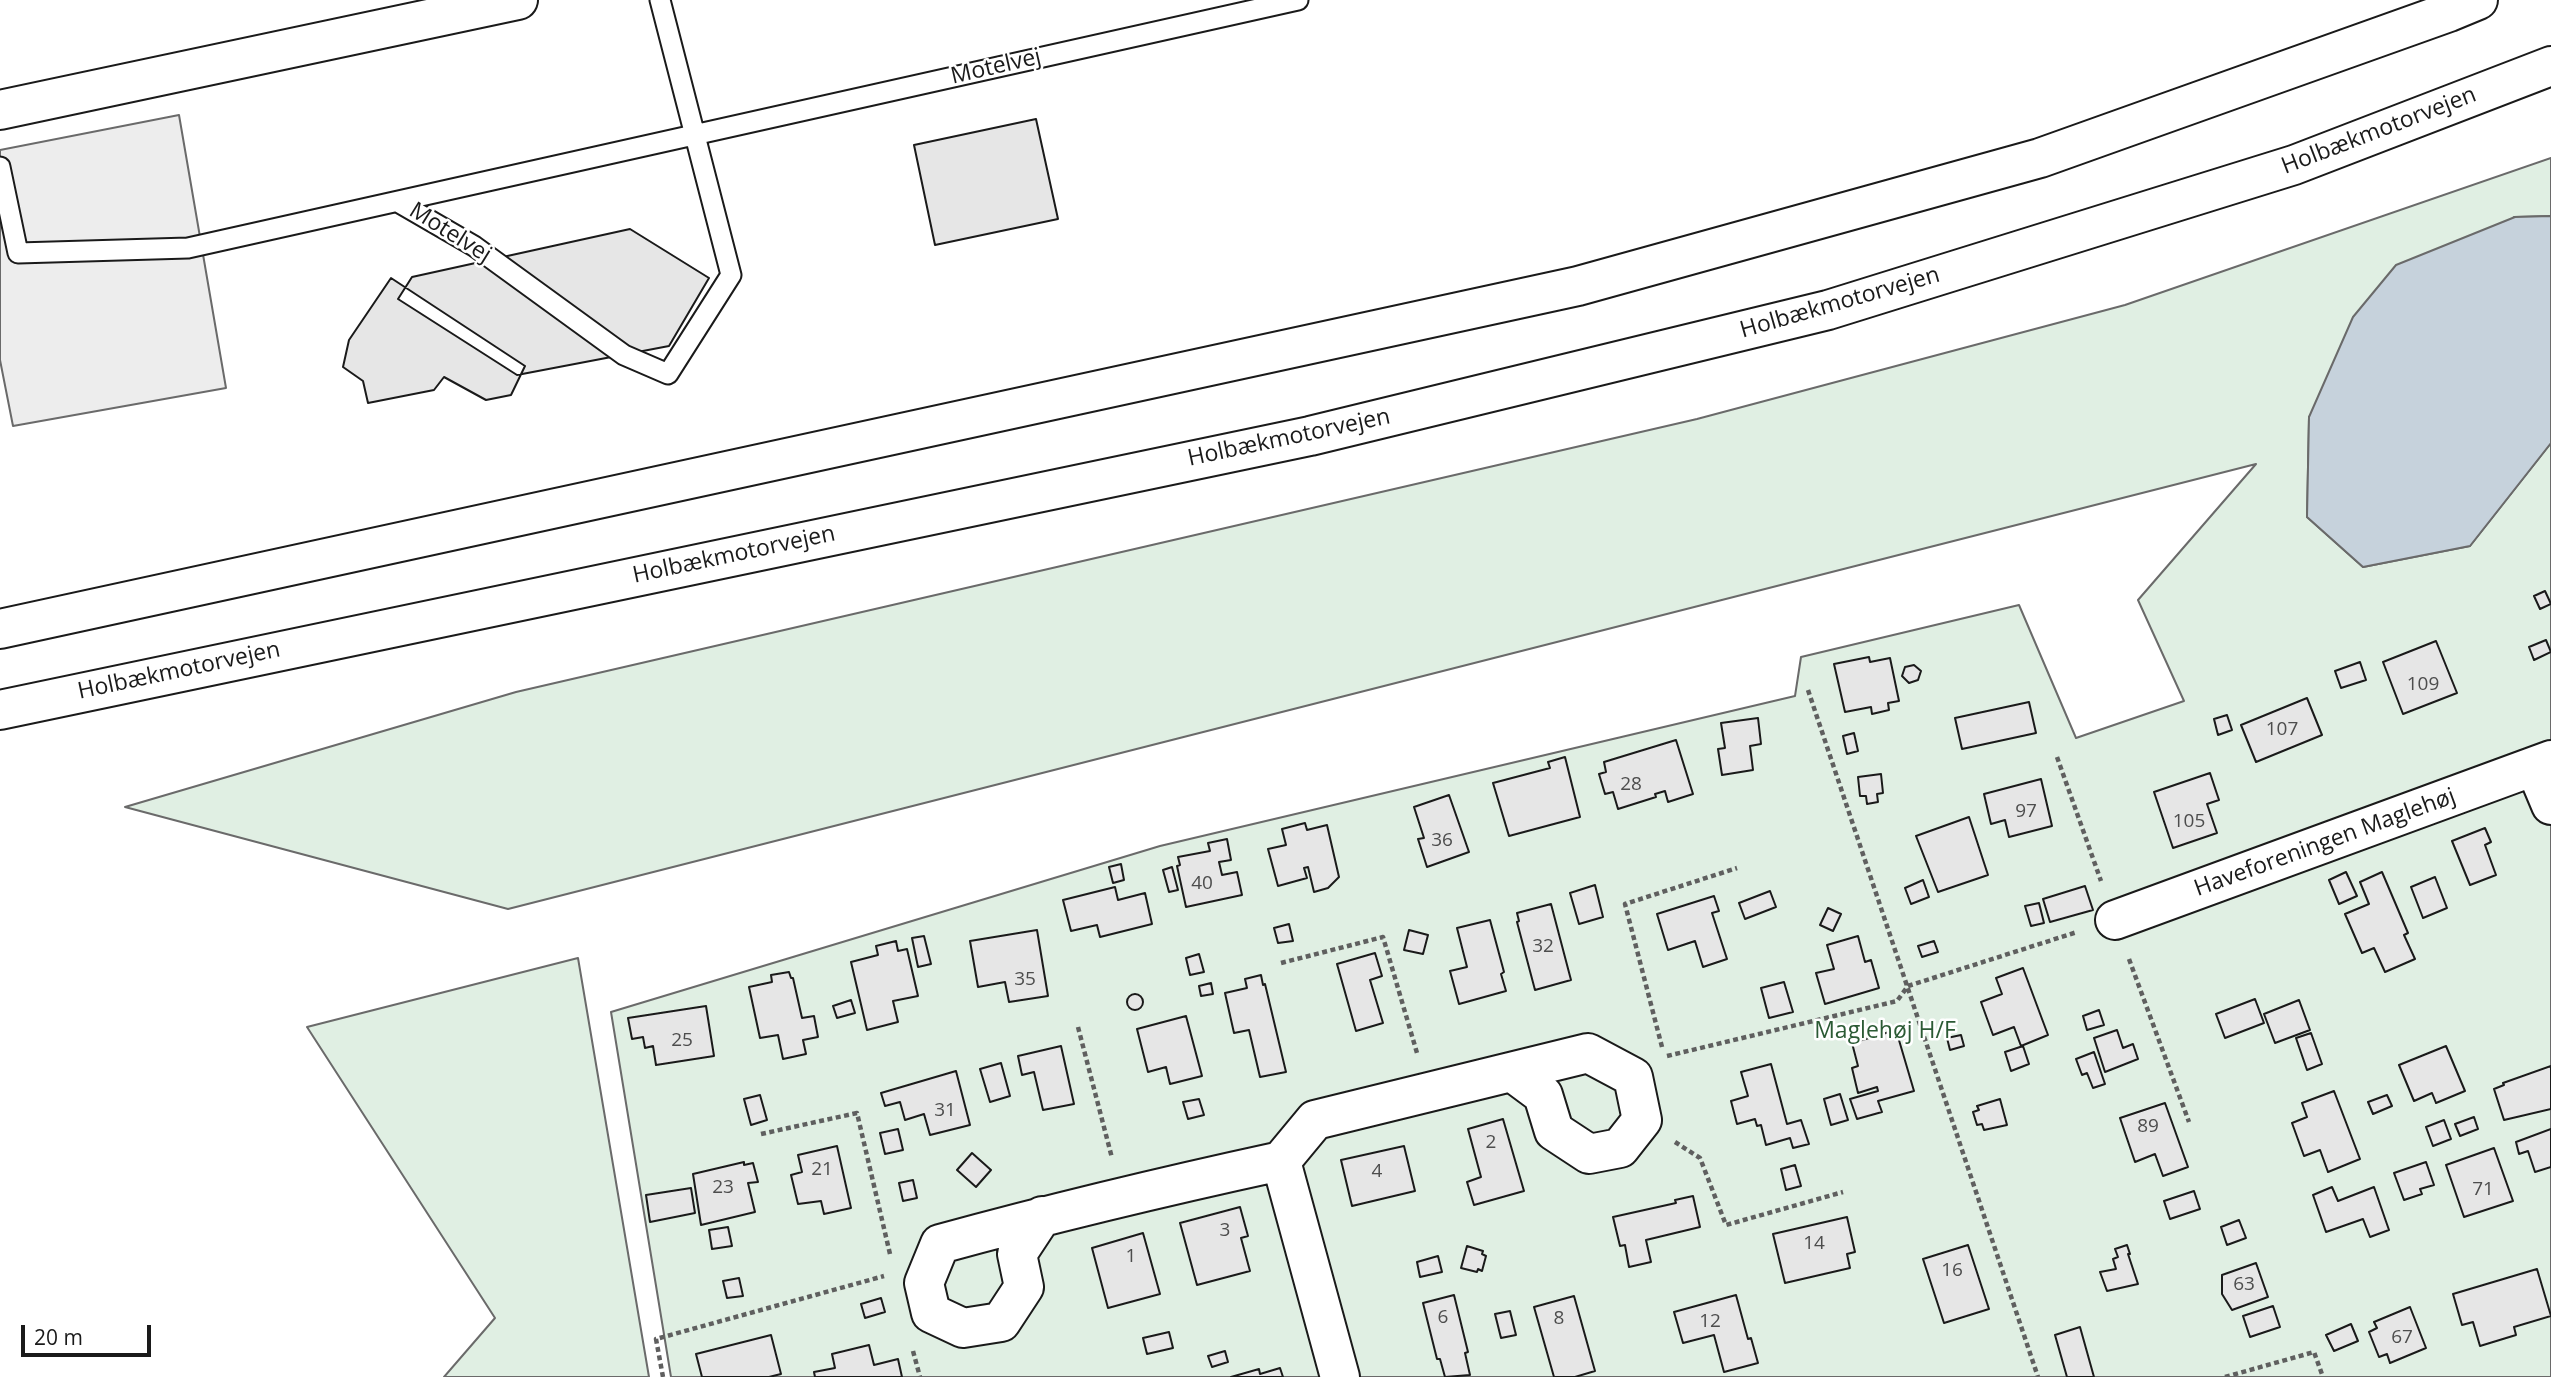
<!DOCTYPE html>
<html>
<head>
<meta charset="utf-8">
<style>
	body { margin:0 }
	#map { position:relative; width:2551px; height:1377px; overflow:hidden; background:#fff; font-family:"Open Sans",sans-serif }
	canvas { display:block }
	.scale { position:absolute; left:21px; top:1325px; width:130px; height:32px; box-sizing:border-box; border:4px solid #1a1a1a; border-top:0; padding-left:9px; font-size:21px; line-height:24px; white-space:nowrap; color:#1a1a1a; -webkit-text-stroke:5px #fff; paint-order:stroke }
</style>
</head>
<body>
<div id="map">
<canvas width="2551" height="1377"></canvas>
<div class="scale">20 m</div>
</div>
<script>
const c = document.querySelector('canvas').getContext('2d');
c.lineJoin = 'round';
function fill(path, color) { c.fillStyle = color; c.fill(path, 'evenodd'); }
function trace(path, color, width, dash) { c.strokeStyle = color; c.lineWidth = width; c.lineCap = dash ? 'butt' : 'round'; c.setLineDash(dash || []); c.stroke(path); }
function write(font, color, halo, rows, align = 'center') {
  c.font = font + ' "Open Sans",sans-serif'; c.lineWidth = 5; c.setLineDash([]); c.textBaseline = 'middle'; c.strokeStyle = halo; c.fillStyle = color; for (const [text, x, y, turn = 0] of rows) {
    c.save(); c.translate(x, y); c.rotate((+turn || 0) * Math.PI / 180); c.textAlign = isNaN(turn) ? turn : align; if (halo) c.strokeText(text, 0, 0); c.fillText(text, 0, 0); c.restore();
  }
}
const green = new Path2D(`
	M2551,158V216L2514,217L2309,417L2307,517L2363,567L2470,546L2551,443V1377H671L611,1012L1160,846L1795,696L1801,657L2019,605L2076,738L2184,701L2138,600L2256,464L508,909L125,807L516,692L1697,419L2125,305Z
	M578,958L649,1377H444L495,1318L307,1027Z`);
fill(green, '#e0efe3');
trace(green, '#6a6a6a', 2);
const parking = new Path2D(`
	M179,115L226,388L13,426L0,360V150Z`);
fill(parking, '#ededed');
trace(parking, '#6a6a6a', 2);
const water = new Path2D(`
	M2551,216V443L2470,546L2363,567L2307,517L2309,417L2353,317L2396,265L2515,217Z`);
fill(water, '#c6d2dc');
trace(water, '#6a6a6a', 2);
const building = new Path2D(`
	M1036,119L1058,219L935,245L914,145Z
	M630,229L709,278L669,346L517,375L398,299L412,277Z
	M391,278L525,366L511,395L486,400L444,377L434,390L368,403L363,381L343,367L349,340Z
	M2545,591L2551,604L2540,609L2534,596Z
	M2546,640L2551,652L2534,660L2529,647Z
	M2436,641L2457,693L2403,714L2383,662Z
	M1869,657L1870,662L1890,658L1899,701L1888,703L1889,710L1872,714L1871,707L1845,712L1834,664Z
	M2360,662L2366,680L2341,688L2335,671Z
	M1914,665L1921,671L1918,680L1909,683L1902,676L1905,667Z
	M2307,698L2322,735L2256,762L2241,725Z
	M2029,702L2036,733L1962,749L1955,718Z
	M2227,715L2232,730L2218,735L2214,719Z
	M1758,718L1761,744L1750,746L1753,770L1722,775L1718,749L1725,748L1721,723Z
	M1854,733L1858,751L1847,754L1843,736Z
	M1676,740L1693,794L1668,802L1665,791L1655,794L1656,797L1618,809L1613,792L1605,794L1599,774L1606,772L1604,762Z
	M1565,757L1580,817L1509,836L1493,783L1550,768L1548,762Z
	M2210,773L2219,800L2207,804L2217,833L2173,848L2154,792Z
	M1881,774L1883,793L1877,794L1878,802L1867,804L1866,796H1860L1858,777Z
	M2041,779L2052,826L2009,837L2005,820L1991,824L1984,794Z
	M1449,795L1469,852L1427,867L1418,839L1424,838L1414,807Z
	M1969,817L1988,875L1938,892L1916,836Z
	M1305,823L1307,830L1327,825L1339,877L1328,888L1314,892L1308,867L1304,868L1307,878L1278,886L1268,849L1286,845L1282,829Z
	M2485,828L2491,842L2485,845L2496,875L2470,885L2452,841Z
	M1227,839L1231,860L1219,862L1222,875L1237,872L1242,895L1186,907L1177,866L1180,865L1178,857L1210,851L1208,843Z
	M1121,864L1124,880L1113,883L1109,867Z
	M1172,867L1178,890L1169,892L1163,870Z
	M2346,872L2357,896L2339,904L2329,880Z
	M2382,872L2408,933L2404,935L2415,959L2385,972L2374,948L2362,953L2345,914L2369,904L2360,882Z
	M2435,877L2447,908L2423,918L2411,887Z
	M1923,880L1929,897L1911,904L1905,888Z
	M1595,885L1603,917L1579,924L1570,893Z
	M2085,886L2093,910L2050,922L2043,899Z
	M1115,887L1118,900L1145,893L1152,924L1100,937L1097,925L1071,931L1063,900Z
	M1770,891L1776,907L1745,919L1739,903Z
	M1714,896L1719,911L1712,913L1727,959L1703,967L1695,941L1668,950L1657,914Z
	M2039,903L2044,923L2031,926L2025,906Z
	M1551,904L1571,980L1535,990L1517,922L1519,921L1517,913Z
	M1828,908L1841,914L1833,931L1820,925Z
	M1490,920L1504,972L1501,974L1506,991L1459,1004L1450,971L1467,967L1457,928Z
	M1289,924L1293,941L1278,943L1274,928Z
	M1037,930L1048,996L1009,1002L1005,982L978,987L970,941Z
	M1409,930L1428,935L1423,954L1404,950Z
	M924,936L931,964L918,967L912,938Z
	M1858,936L1865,962L1871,960L1879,988L1825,1004L1816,973L1834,969L1827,945Z
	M896,941L898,951L907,949L918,996L893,1001L898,1022L867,1030L851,962L878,955L876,946Z
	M1934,941L1938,952L1922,957L1918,946Z
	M1375,953L1382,976L1370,980L1383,1023L1356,1031L1337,964Z
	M1199,954L1204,972L1190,975L1186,958Z
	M2023,968L2048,1035L2021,1046L2014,1027L1993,1035L1981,1002L2002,994L1996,978Z
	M789,972L791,978H793L802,1018L814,1016L818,1037L803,1040L806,1054L783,1059L778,1035L760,1038L749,987L772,982L771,975Z
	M1261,975L1263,985L1265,984L1286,1072L1260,1077L1249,1030L1234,1033L1225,993L1247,988L1245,979Z
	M1784,982L1793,1012L1769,1018L1761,988Z
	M1211,983L1213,994L1201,996L1199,986Z
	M1127 1002a8 8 0 1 1 16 0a8 8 0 1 1-16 0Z
	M2255,999L2264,1023L2225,1038L2216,1014Z
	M851,1000L855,1013L837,1018L833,1006Z
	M2299,1000L2310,1030L2275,1043L2264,1014Z
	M706,1006L714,1056L656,1065L653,1046L645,1048L643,1037L632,1039L628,1018Z
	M2099,1010L2104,1025L2087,1030L2083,1016Z
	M1186,1016L1202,1076L1170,1084L1166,1067L1148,1072L1137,1029Z
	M1896,1030L1914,1091L1878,1101L1882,1112L1857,1119L1850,1099L1878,1091L1877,1087L1858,1093L1852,1068L1858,1066L1852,1043Z
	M2117,1030L2123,1048L2133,1044L2138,1059L2105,1072L2094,1038Z
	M2311,1033L2322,1064L2307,1070L2296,1038Z
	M1961,1035L1964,1046L1950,1050L1947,1038Z
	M1061,1046L1074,1104L1043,1110L1034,1072L1022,1075L1018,1056Z
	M2023,1046L2029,1064L2011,1071L2005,1052Z
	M2446,1046L2465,1091L2436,1103L2432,1093L2414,1101L2399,1065Z
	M2094,1052L2105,1084L2093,1088L2087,1073L2082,1075L2076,1059Z
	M1001,1063L1010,1096L990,1102L980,1069Z
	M1771,1064L1787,1124L1801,1120L1809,1144L1793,1148L1790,1138L1766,1145L1761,1125L1757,1126L1755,1119L1737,1124L1731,1101L1748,1096L1741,1072Z
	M2551,1066V1109L2504,1120L2494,1089L2504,1085L2503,1083Z
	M956,1071L970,1125L930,1135L924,1114L905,1120L900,1102L885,1106L881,1093Z
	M2334,1091L2360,1159L2328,1172L2320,1150L2304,1156L2292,1123L2307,1117L2302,1103Z
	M1840,1094L1848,1120L1831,1125L1824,1099Z
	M760,1095L767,1120L751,1125L744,1099Z
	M2387,1095L2392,1106L2373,1114L2368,1102Z
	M1199,1099L1204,1115L1188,1119L1183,1102Z
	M2000,1099L2007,1125L1984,1130L1982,1124L1977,1125L1973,1112L1979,1110L1977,1106Z
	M2165,1103L2188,1167L2163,1176L2155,1154L2135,1162L2120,1118Z
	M2474,1117L2478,1129L2460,1136L2455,1124Z
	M1503,1119L1524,1191L1474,1205L1467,1182L1481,1177L1468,1129Z
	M2444,1120L2451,1139L2433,1146L2426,1127Z
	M898,1129L903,1150L885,1154L880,1133Z
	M2551,1129V1167L2535,1172L2528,1151L2519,1154L2516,1142Z
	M837,1146L851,1208L824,1214L821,1201L798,1204L791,1175L802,1172L798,1155Z
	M1404,1146L1415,1191L1352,1206L1341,1160Z
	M2494,1148L2513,1201L2464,1217L2446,1165Z
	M972,1153L991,1170L976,1187L957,1170Z
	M744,1162V1165L753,1163L758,1182L748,1183L755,1212L701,1225L693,1174Z
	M2426,1162L2434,1185L2420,1189L2422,1194L2404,1200L2394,1173Z
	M1795,1165L1801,1186L1786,1190L1781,1169Z
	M913,1180L917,1198L903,1201L899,1183Z
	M2332,1187L2338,1201L2374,1187L2389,1230L2370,1237L2363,1219L2326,1232L2313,1195Z
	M691,1188L695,1213L650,1222L646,1195Z
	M2194,1191L2200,1209L2170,1219L2164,1201Z
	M1693,1196L1700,1227L1646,1240L1651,1262L1629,1267L1625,1245L1620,1246L1613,1217L1676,1203L1675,1200Z
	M1240,1207L1248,1236L1241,1238L1250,1271L1197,1285L1180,1223Z
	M1847,1217L1855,1252L1847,1254L1850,1268L1785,1283L1773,1234Z
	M2239,1220L2246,1238L2227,1245L2221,1227Z
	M728,1227L732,1246L712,1249L709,1230Z
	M1143,1233L1160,1294L1108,1308L1092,1248Z
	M1968,1245L1989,1309L1944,1323L1923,1259Z
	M2127,1245L2130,1254H2128L2138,1284L2107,1291L2100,1272L2116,1269L2113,1259L2118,1257L2115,1249Z
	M1467,1246L1483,1251L1482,1254L1486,1256L1482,1271L1478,1269L1477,1272L1461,1268Z
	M1438,1256L1442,1272L1420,1277L1417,1262Z
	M2256,1263L2268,1297L2232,1310L2222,1294V1275Z
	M2537,1269L2551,1316L2514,1327L2516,1335L2480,1346L2473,1322L2462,1325L2453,1294Z
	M739,1278L743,1296L727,1298L723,1281Z
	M1454,1295L1468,1352L1465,1353L1470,1375L1445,1377L1440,1359H1437L1423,1303Z
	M1736,1295L1748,1339L1751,1338L1758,1363L1724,1372L1714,1335L1683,1343L1674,1312Z
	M1574,1296L1595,1371L1575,1377H1554L1534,1307Z
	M881,1298L885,1312L865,1318L861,1304Z
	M2273,1306L2280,1327L2250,1337L2243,1316Z
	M2410,1307L2426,1348L2390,1363L2387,1354L2379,1357L2369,1332L2377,1328L2374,1322Z
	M1510,1311L1516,1335L1501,1338L1495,1314Z
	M2351,1324L2358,1341L2334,1351L2326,1335Z
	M2080,1327L2094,1377H2067L2055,1335Z
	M1169,1332L1173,1348L1147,1354L1143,1338Z
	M771,1335L781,1374L769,1377H702L696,1354Z
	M869,1345L874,1365L898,1359L902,1377H815L814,1372L835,1368L832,1354Z
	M1225,1351L1228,1362L1212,1367L1208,1356Z
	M1280,1368L1283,1377H1231L1259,1369L1260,1374Z`);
fill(building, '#e6e6e6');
trace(building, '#1a1a1a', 2);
const service = new Path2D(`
	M0,167L18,253L188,248L1298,0
	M398,202L474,246L624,355L668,374L731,275L660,0`);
const minor = new Path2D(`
	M0,110L518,0
	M2535,767L2551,805
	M2115,920L2551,760
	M1042,1216L1017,1254L1024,1287L1001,1322L963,1328L931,1313L924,1283L940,1244C1053,1213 1166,1186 1281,1161
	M1340,1377L1281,1161L1315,1120L1588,1053L1633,1077L1642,1120L1620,1148L1589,1154L1554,1131L1543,1095L1512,1072`);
const motorway = new Path2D(`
	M0,629L1578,286L2040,158L2449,12L2478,0
	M0,710L1310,436L1828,310L2294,165L2551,66`);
trace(service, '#1a1a1a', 23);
trace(minor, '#1a1a1a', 42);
trace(motorway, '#1a1a1a', 42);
trace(new Path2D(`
	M1808,690L2038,1377
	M2057,757L2101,881
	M2129,959L2189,1122
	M1281,963L1383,937L1417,1053
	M1078,1027L1112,1158
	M1662,1047L1625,904L1737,868
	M1667,1056L1897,1001L1908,986L2077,932
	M761,1134L857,1113L890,1254
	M1675,1142L1700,1158L1726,1225L1843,1192
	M913,1351L920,1377
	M663,1377L656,1339L884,1276
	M2225,1377L2314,1352L2323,1377`), '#5f5f5f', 4.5, [5, 3.5]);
trace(service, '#fff', 19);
trace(minor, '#fff', 38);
trace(motorway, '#fff', 38);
write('19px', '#4d4d4d', null, [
	["109",2423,685],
	["107",2282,730],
	["28",1631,785],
	["97",2026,812],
	["105",2189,822],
	["36",1442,841],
	["40",1202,884],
	["32",1543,947],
	["35",1025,980],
	["25",682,1041],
	["31",945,1111],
	["89",2148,1127],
	["2",1491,1143],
	["21",822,1170],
	["4",1377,1172],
	["23",723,1188],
	["71",2483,1190],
	["3",1225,1231],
	["14",1814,1244],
	["1",1131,1257],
	["16",1952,1271],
	["63",2244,1285],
	["6",1443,1318],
	["8",1559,1319],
	["12",1710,1322],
	["67",2402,1338]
]);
write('23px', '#1a1a1a', '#fff', [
	["Motelvej",996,67,-13],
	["Holbækmotorvejen",2379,131,-21],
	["Motelvej",450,233,32],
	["Holbækmotorvejen",1840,303,-16],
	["Holbækmotorvejen",1289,438,-12],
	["Holbækmotorvejen",734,555,-12],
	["Holbækmotorvejen",179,671,-12],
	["Haveforeningen Maglehøj",2325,843,-20]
]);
write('23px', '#2b5a34', '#fff', [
	["Maglehøj H/F",1885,1031]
]);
</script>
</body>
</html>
